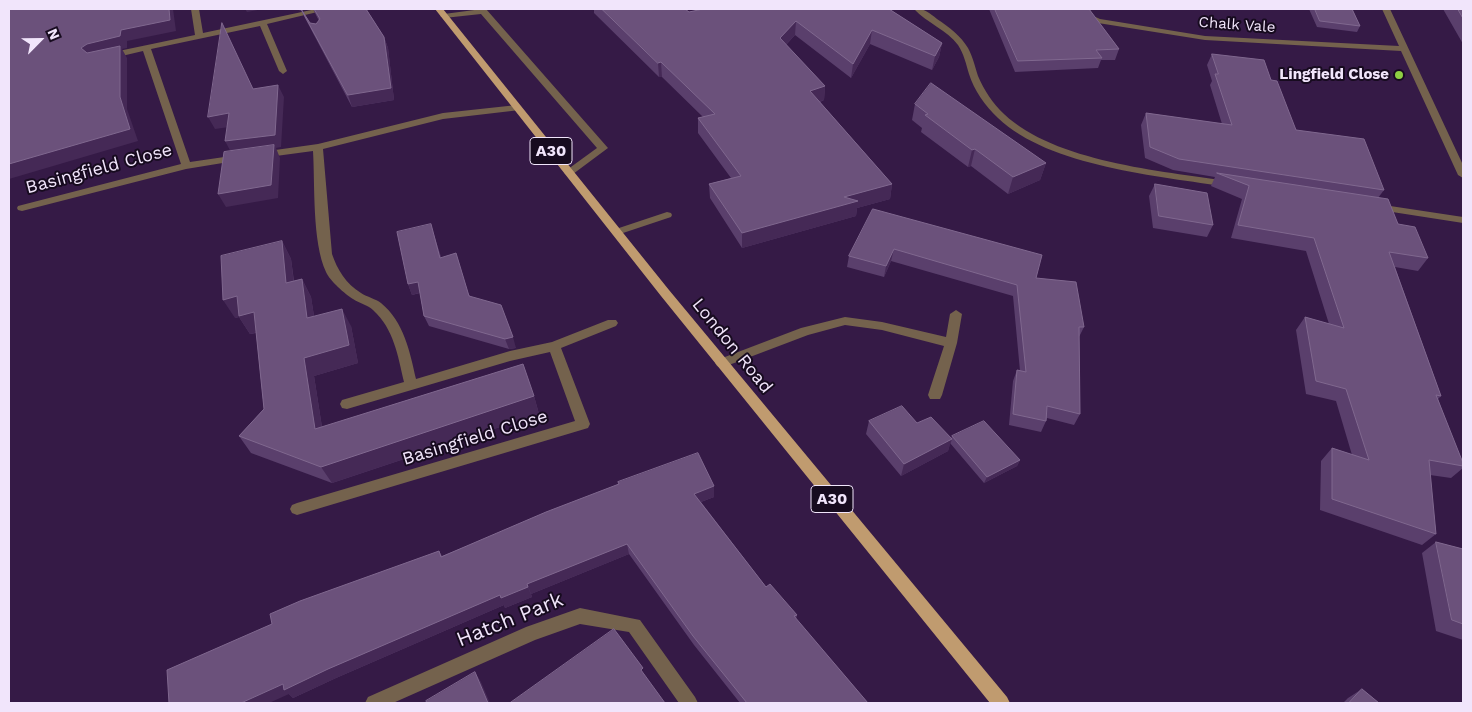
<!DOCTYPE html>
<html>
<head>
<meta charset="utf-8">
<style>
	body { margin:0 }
	#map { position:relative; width:1472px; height:712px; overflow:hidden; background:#351a46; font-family:"Work Sans",sans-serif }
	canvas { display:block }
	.frame { position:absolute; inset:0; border:10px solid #f1e5fb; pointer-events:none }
	.north { position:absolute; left:15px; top:15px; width:50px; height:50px; -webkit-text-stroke:4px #170b1f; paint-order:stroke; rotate:67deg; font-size:14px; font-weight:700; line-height:20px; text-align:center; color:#f1e5fb }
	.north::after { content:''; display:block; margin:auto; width:18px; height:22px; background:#f1e5fb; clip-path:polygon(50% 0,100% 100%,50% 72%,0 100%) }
</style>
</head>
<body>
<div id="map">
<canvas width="1472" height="712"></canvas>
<div class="frame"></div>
<div class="north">N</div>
</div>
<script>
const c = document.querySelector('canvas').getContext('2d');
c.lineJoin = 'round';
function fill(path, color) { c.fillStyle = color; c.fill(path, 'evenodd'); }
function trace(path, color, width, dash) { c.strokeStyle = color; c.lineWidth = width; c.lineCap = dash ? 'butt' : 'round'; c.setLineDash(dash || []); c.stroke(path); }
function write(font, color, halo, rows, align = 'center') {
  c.font = font + ' "Work Sans",sans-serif'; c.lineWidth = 4; c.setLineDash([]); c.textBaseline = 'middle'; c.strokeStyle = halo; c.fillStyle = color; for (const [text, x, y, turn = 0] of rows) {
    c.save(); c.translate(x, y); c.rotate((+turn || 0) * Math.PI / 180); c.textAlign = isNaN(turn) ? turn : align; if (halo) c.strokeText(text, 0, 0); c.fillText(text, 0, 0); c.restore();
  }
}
fill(new Path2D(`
	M191,9H199L203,33L316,9H330L267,24L287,71L283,74L279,71L260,26L151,49L190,162L238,155L243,158L241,160L186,169L22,211L18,210L17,208L18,206L181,164L143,51L109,59L105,56L109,53L195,35Z
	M482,9H486L608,148L573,174H565L564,172L597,148L481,14L444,18L440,16L444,14Z
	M914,9C924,8 929,13 937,19C949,27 961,36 968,48C973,57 975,67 978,76C984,90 993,104 1004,114C1055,162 1161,171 1228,181L1233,184L1228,187C1160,176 1049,167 998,118C985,106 974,90 969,74C966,64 964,54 958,45C947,30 927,23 914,9Z
	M1068,9H1078L1100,19L1205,36L1399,46L1382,9H1390L1463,165V178L1458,175L1401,51L1205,40L1098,23Z
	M517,105L520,106V110L443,119L323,149L332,254C337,269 346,284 361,293C367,297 376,299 381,303C404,322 410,352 416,379L510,351L552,342L608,320H616L618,323L616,326L561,348L590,424L588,428L297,515L292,513L290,509L292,505L297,503L575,421L550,352L510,361L347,409L342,408L340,404L342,400L404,382C398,356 394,329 373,310C368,305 359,303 353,299C345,294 330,281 326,272C312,242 315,184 313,151L261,158L256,155L261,152L318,144L443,113Z
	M1377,204L1463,217V223L1373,209L1372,207Z
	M667,212L671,213L672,215L671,217L617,235L612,232L613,230Z
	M956,310L962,314L957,343L942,395L940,399H930L928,395L944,346L882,330L845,325L808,335L721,368L717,366L715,363L717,360L801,328L845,317L882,322L946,337L950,314Z
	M580,608L640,620L695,697L698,703H679L629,632L580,624L535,640L393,703H365L368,697L526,627Z`), '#74624d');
fill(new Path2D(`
	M435,9H443L669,290L1007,697L1010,703H990L661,296Z`), '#c09b6f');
fill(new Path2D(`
	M299,9H309L302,10L310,23L316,24L319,21L313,9H366L384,37L388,48L394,100L352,107L305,18L301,10L300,11Z
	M594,9H685L689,12L889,9L942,43L939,57L932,70L870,44L851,78L795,35L786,45L825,86L824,100L820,102L892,184L890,199L857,208L856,216L742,248L710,198L709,184L731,178L698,133V118L703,117L662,77H659L594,13Z
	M989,9H1089L1119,49L1115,60H1101L1098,68L1015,72Z
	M1309,9H1352L1360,26L1357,32L1317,27Z
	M1443,9H1463V44Z
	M1212,54L1271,80L1296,130L1384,190L1378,198L1398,224L1428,258L1418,271L1395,267L1441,396L1438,399L1463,468L1451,478L1430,475L1436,534L1422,545L1320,510L1321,461L1332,448L1352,455L1336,401L1306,394L1296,330L1305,317L1329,324L1306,251L1231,238L1242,199L1211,186L1215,177L1173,170L1145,158L1141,125L1146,113L1222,124L1210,85L1212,81L1207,65Z
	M915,104L1046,163L1040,180L1008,194L971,166L968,167L921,132L922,128L912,120Z
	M1155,184L1213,225L1207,237L1153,228L1149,196Z
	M873,209L1036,278L1084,327L1079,337L1080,414L1074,425L1047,418L1046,421L1041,432L1009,425L1013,381L1017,370L1020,371L1013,296L891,261L884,277L847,267L849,256Z
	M434,235L441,257L470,296L516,348L509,349L429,326L424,316L420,293L412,295L408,284Z
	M282,241L291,259L294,281L302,279L311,297L314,316L351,326L358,363L314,376L322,427L534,396L539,414L332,483L251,453L239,436L264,409L256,333L250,334L239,317L235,318Z
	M869,421L917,423L951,439L952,436L1020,460L1017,466L984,483L950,443L948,451L901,476L866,434Z
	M618,482L714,497L701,502L766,587L797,615L796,619L868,703H740L694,645L629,554L531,594L532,597L505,608L504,605L336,678L293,698L289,694L272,624L439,551L442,556L619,485Z
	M1436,542L1463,549V640L1436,631L1422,553Z
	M1362,689L1379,703H1343L1348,698Z`), '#5a3f6c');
fill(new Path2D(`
	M169,9H173L176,31L127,41V48L122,49L127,58V109L138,141L9,179V164L88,60L81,48L87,44Z
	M245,9H263L247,12Z
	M796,21L795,35L779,52L780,38Z
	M872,30L870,44L851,78L853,64Z
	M384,37L388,48L394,100L352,107L348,95Z
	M942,43L939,57L932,70L935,56Z
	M661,62L662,77H659L658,63Z
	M278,85L284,97L281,147L276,148L280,158L278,198L226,207L218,194L232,154L225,141Z
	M825,86L824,100L809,105L810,91Z
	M229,113L236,126L215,129L208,117Z
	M975,149L971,166L968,167L972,150Z
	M1046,163L1040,180L1008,194L1013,177Z
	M892,184L890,199L857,208L856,216L742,248V233L844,197Z
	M431,224L434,235L444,268L440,258Z
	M282,241L291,259L296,301L286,283Z
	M894,249L891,261L884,277L886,266Z
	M302,279L311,297L317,336L307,318Z
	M418,282L422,292L412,295L408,284Z
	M237,296L254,312L265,330L250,334L239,317L235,318L223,300Z
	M342,309L351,326L358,363L314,376L325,447L315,429L304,358Z
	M513,337L516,348L509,349L505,339Z
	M534,396L539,414L332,483L321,467Z
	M952,439L948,451L901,476L904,464Z
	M1020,460L1017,466L984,483L987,477Z
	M714,486V497L695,504L694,494Z
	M627,544L629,554L531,594L527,584Z
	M528,587L532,597L505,608L504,605L336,678L293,698L289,694L269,703H241L283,684L328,669L500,595Z
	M475,672L481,682L490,703H488Z`), '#452956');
const building = new Path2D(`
	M9,9H169L170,20L121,30L120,36L87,44L81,48L87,53L120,46V97L130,129L9,164Z
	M301,9L310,23L316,24L320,19L314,9H366L384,37L391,88L348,95Z
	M602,9H685L689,12L703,9H889L942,43L935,56L872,30L853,64L796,21L780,38L825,86L810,91L892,184L844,197L858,201L742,233L709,184L741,176L698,118L715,114L661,62L658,63Z
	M995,9H1089L1119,49L1096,50L1102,58L1018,61Z
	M1315,9H1352L1360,26L1320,21Z
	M1458,9H1463V18Z
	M222,23L253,89L278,85L275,135L225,141L229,113L208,117Z
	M1212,54L1264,60L1271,80L1277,81L1296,130L1364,139L1384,190L1179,159L1150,147L1146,113L1232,125L1215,74H1218Z
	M931,83L1046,163L1013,177L975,149L972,150L925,115L928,114L915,104Z
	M274,145L271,185L218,194L224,152Z
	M1217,173L1388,199L1398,224L1415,227L1428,258L1389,252L1441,396L1436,395L1463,463V466L1429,460L1436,534L1332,499V448L1369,460L1346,389L1316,381L1305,317L1344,328L1314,238L1238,225L1249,186Z
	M1155,184L1207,193L1213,225L1159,216Z
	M873,209L1042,255L1036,278L1076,282L1084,327H1079L1080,414L1047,406L1046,421L1013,414L1017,370L1026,372L1017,285L894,249L886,266L849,256Z
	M431,224L440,258L456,253L469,296L501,305L513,337L505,339L424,316L418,282L408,284L397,232Z
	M282,241L286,283L302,279L307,318L342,309L349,345L304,358L315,429L523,364L534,396L321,467L239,436L264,409L254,312L239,316L237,296L223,300L221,256Z
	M902,406L917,423L931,417L952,439L904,464L869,421Z
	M984,421L1020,460L987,477L952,436Z
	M698,453L714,486L694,494L766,587L770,584L797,615L794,616L868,703H747L693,636L627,544L527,584L528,587L501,598L500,595L328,669L284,690L283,684L241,703H169L167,670L272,624L270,614L300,601L439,551L441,557L546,512L619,484L618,482Z
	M1436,542L1463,549V624L1452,620Z
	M614,629L643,668L641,670L665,703H510Z
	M475,672L488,703H427L426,701Z
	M1362,689L1379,703H1349Z`);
fill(building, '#6b517b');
trace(building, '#80688f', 1);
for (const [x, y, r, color] of [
	[1399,75,5,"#8ece43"]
]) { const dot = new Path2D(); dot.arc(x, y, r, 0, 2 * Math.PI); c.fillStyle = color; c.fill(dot); trace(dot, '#170b1f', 2); }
write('15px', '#f1e5fb', '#170b1f', [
	["Chalk Vale",1237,25,4]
]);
write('bold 15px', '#f1e5fb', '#170b1f', [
	["Lingfield Close",1389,75]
], 'right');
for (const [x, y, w] of [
	[551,151,42],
	[832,499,42]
]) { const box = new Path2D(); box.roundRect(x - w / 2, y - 13.5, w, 27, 4); c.fillStyle = '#170b1f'; c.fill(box); trace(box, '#f1e5fb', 1); }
write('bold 16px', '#f1e5fb', null, [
	["A30",551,151],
	["A30",832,499]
]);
write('18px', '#f1e5fb', '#170b1f', [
	["Basingfield Close",99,169,-15],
	["London Road",732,346,51],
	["Basingfield Close",475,438,-17]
]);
write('21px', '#f1e5fb', '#170b1f', [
	["Hatch Park",510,620,-22]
]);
</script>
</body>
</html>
